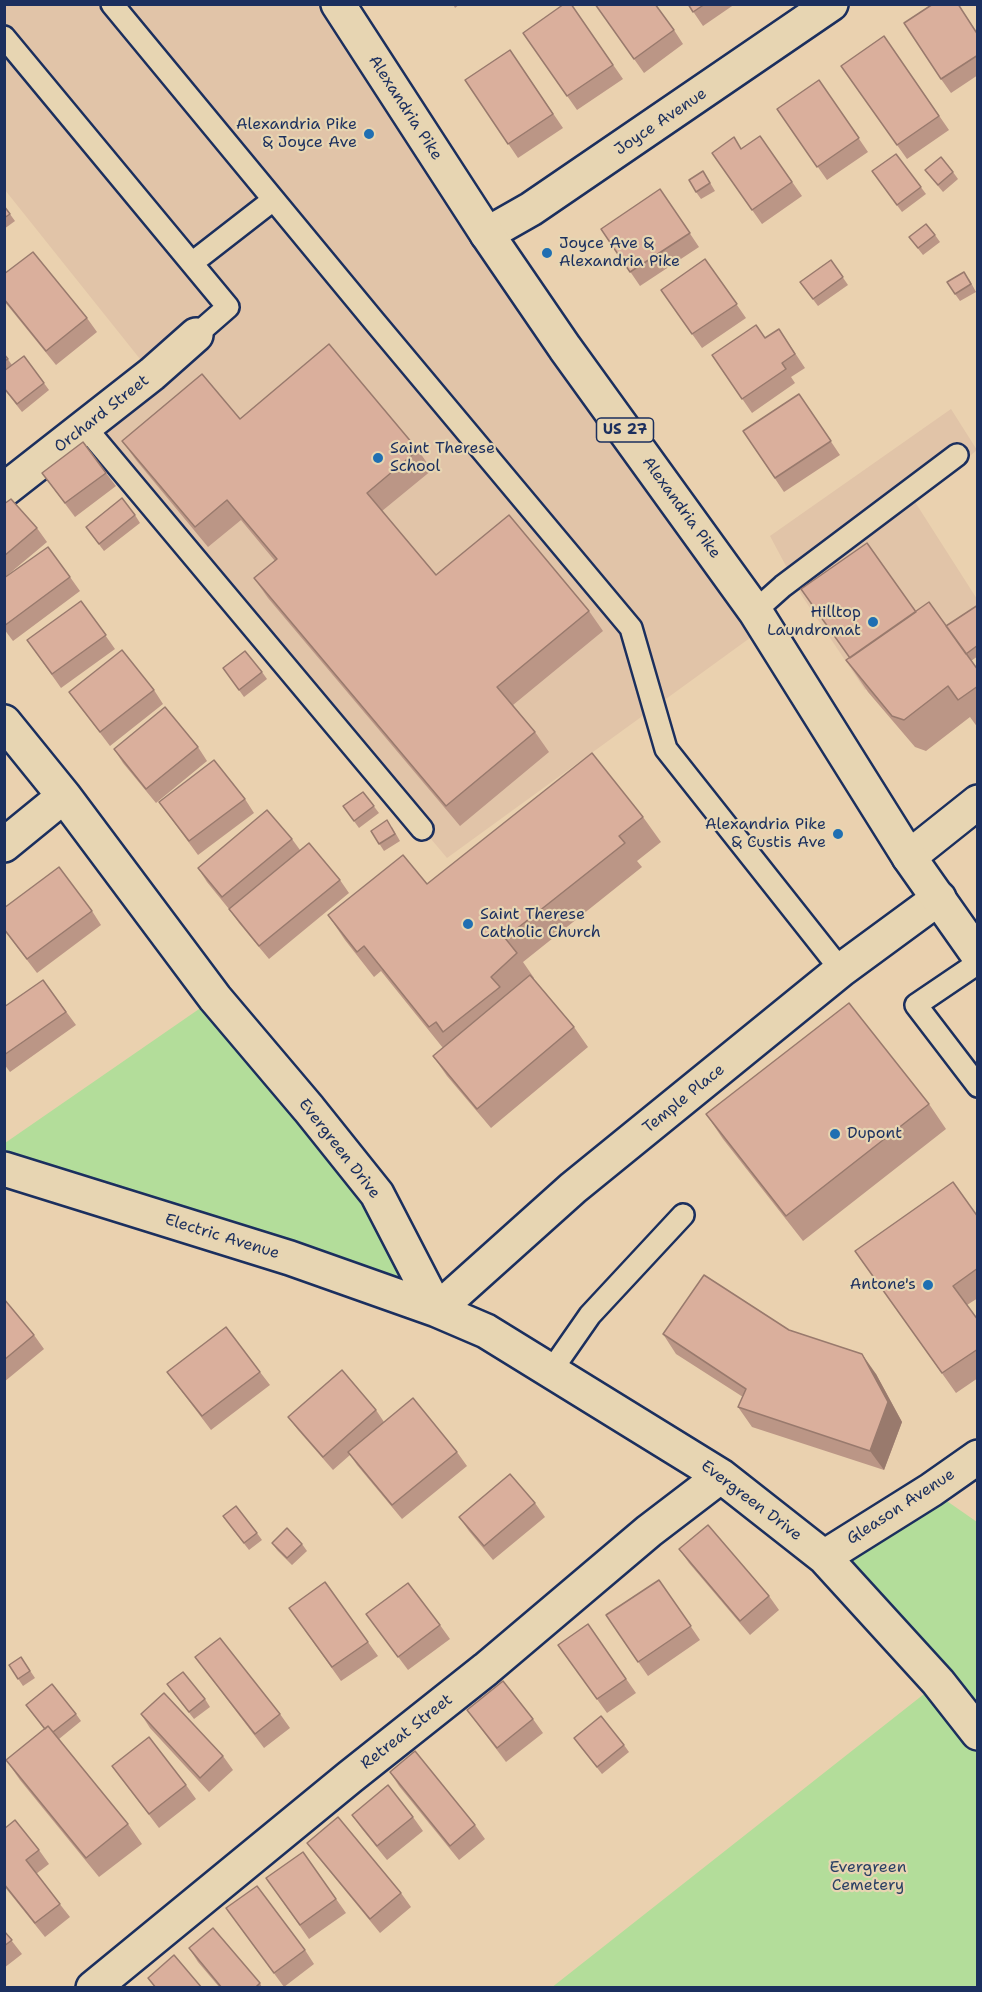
<!DOCTYPE html>
<html>
<head>
<meta charset="utf-8">
<style>
	body { margin:0 }
	#map { position:relative; width:982px; height:1992px; overflow:hidden; background:#ead1af; font-family:"Shantell Sans",sans-serif }
	canvas { display:block }
	.frame { position:absolute; inset:0; border:6px solid #1b2f5e; pointer-events:none }
</style>
</head>
<body>
<div id="map">
<canvas width="982" height="1992"></canvas>
<div class="frame"></div>
</div>
<script>
const c = document.querySelector('canvas').getContext('2d');
c.lineJoin = 'round';
function fill(path, color) { c.fillStyle = color; c.fill(path, 'evenodd'); }
function trace(path, color, width, dash) { c.strokeStyle = color; c.lineWidth = width; c.lineCap = dash ? 'butt' : 'round'; c.setLineDash(dash || []); c.stroke(path); }
function write(font, color, halo, rows, align = 'center') {
  c.font = font + ' "Shantell Sans",sans-serif'; c.lineWidth = 4.5; c.setLineDash([]); c.textBaseline = 'middle'; c.strokeStyle = halo; c.fillStyle = color; for (const [text, x, y, turn = 0] of rows) {
    c.save(); c.translate(x, y); c.rotate((+turn || 0) * Math.PI / 180); c.textAlign = isNaN(turn) ? turn : align; if (halo) c.strokeText(text, 0, 0); c.fillText(text, 0, 0); c.restore();
  }
}
fill(new Path2D(`
	M5,5H338L765,627L447,858L85,427L152,374L5,190Z
	M951,409L977,450L915,502L977,599V608L865,690L802,596L770,536Z`), '#e1c4a8');
fill(new Path2D(`
	M215,998L309,1109L437,1310L5,1169V1143Z
	M931,1490L977,1522V1987L551,1988L938,1683L824,1557Z`), '#b3dd9a');
const service = new Path2D(`
	M112,4L374,321L631,628L666,749L841,970
	M4,37L228,307L196,335
	M192,263L273,200
	M85,427L422,829
	M755,611L783,586L957,455
	M978,963L916,1005L978,1086
	M551,1371L590,1315L683,1215`);
const minor = new Path2D(`
	M487,234L531,209L831,4
	M4,490L152,374L196,335
	M4,722L64,796L215,998L309,1109L377,1194L437,1310
	M4,845L64,796
	M909,857L978,802
	M4,1169L290,1258L437,1310L486,1331L721,1476L824,1557L938,1682L978,1733
	M437,1310L573,1188L841,970L939,898
	M824,1557L931,1490L978,1457
	M93,1988L350,1777L486,1669L649,1531L721,1476`);
const primary = new Path2D(`
	M338,4L487,234L565,348L755,611L909,857L978,955`);
trace(service, '#1b2f5e', 26);
trace(minor, '#1b2f5e', 38);
trace(primary, '#1b2f5e', 38);
trace(service, '#e7d5b2', 21);
trace(minor, '#e7d5b2', 33);
trace(primary, '#e7d5b2', 33);
fill(new Path2D(`
	M453,4H460L455,8Z
	M571,4L623,79L577,110L523,33Z
	M595,4L674,30L683,44L644,73Z
	M688,4H735L703,26Z
	M933,4H958L978,34V75L951,93L941,79Z
	M884,36L949,130L907,159L841,66Z
	M510,50L563,128L518,158L465,80Z
	M819,80L868,152L827,180L777,109Z
	M760,136L802,196L762,224L712,153L741,149Z
	M896,154L926,194L902,212L872,171Z
	M925,170L953,172L958,179L943,192Z
	M703,171L715,191L701,199L696,192Z
	M660,189L699,247L640,286L601,229Z
	M4,206L15,221L4,229Z
	M935,235L940,242L923,255L909,237Z
	M705,259L746,318L702,348L661,290Z
	M831,260L848,285L818,306L800,282Z
	M4,274L87,318L97,332L56,365L4,301Z
	M969,279L976,292L960,301L955,294Z
	M779,329L805,368L791,377L795,383L752,413L712,355L766,338Z
	M4,354L12,365L24,356L49,390L22,412L4,389Z
	M799,394L840,455L784,492L743,431Z
	M240,419L418,450L432,470L382,511L436,575L589,611L603,631L513,705L535,732L549,752L460,826L268,598L254,578L275,561L241,520L208,547L136,460L122,441Z
	M42,473H106L116,486L75,517Z
	M4,504L37,528L47,542L4,578Z
	M135,515L140,523L104,551L91,534Z
	M70,577L80,591L13,641L4,629V579Z
	M81,601L115,649L61,688L27,640Z
	M978,605V656L971,661L978,670V728L970,717L926,751L915,747L868,692L846,660L916,612L946,626Z
	M223,668L262,672L267,679L244,697Z
	M154,690L163,704L110,746L69,692Z
	M198,747L207,761L156,803L123,763L114,749Z
	M363,792L379,813L359,828L343,806Z
	M245,799L254,813L198,855L159,802Z
	M643,817L661,842L637,861L642,867L523,962L534,978L533,979L574,1027L588,1047L491,1128L447,1076L433,1056L443,1048L381,971L374,977L345,940L328,915Z
	M392,827L400,841L384,851L371,831Z
	M292,839L300,850L340,880L349,893L269,959L239,923L229,909L207,882L198,868Z
	M4,908L92,911L101,925L37,973L4,930Z
	M43,980L76,1025L10,1072L4,1064V1007Z
	M929,1104L946,1129L803,1241L723,1139L706,1114Z
	M978,1217V1298L967,1305L978,1320V1378L956,1393L855,1251Z
	M4,1299L34,1335L44,1349L4,1382Z
	M789,1330L876,1374L902,1422L884,1470L752,1427L738,1407L743,1397L676,1354L663,1334Z
	M167,1372H260L270,1385L211,1430Z
	M376,1410L384,1422L457,1452L467,1466L402,1519L357,1465L350,1455L333,1470L298,1430L288,1417Z
	M535,1503L545,1517L493,1560L469,1531L459,1517Z
	M228,1523L257,1533L262,1540L249,1550Z
	M272,1543L302,1544L307,1551L292,1565L277,1550Z
	M679,1549L769,1596L779,1610L750,1635L689,1563Z
	M659,1580L700,1640L648,1676L606,1615Z
	M325,1582L378,1656L341,1681L289,1608Z
	M366,1614L440,1625L450,1639L408,1670Z
	M588,1624L636,1693L607,1713L558,1645Z
	M21,1657L35,1678L23,1686L9,1665Z
	M195,1657L280,1714L290,1728L264,1748Z
	M172,1691L205,1699L210,1707L194,1719Z
	M26,1705L76,1714L81,1721L59,1739L128,1824L142,1844L99,1877L20,1780L6,1760L44,1729Z
	M467,1710L533,1719L543,1733L506,1762Z
	M141,1714L223,1756L233,1770L209,1792L150,1728Z
	M579,1745H624L629,1752L602,1774Z
	M112,1766L186,1785L196,1799L159,1828Z
	M390,1772L475,1825L485,1839L459,1860L399,1786Z
	M352,1815L413,1817L423,1831L387,1860L362,1829Z
	M4,1829L39,1850L49,1864L36,1874L70,1917L45,1937L4,1886Z
	M307,1843L401,1893L411,1907L380,1933L317,1856Z
	M303,1852L346,1913L309,1939L266,1878Z
	M226,1908L305,1950L314,1964L284,1987Z
	M4,1931L22,1954L4,1968Z
	M189,1948L260,1983L262,1988H220L198,1962Z`), '#bb9686');
fill(new Path2D(`
	M862,1354L876,1374L902,1422L884,1470L870,1451Z`), '#997a6d');
const building = new Path2D(`
	M564,4H571L613,65L567,96L523,33Z
	M595,4H655L674,30L634,59Z
	M688,4H705L693,12Z
	M933,4H958L978,35V55L941,79L904,23Z
	M884,36L939,116L897,145L841,66Z
	M510,50L553,114L508,144L465,80Z
	M819,80L859,138L817,167L777,109Z
	M760,136L792,182L752,210L712,153L734,137L741,149Z
	M896,154L921,187L897,205L872,171Z
	M941,157L953,172L938,185L925,170Z
	M703,171L710,183L696,192L689,180Z
	M660,189L690,233L630,272L601,229Z
	M4,206L10,214L4,218Z
	M926,224L935,235L918,248L909,237Z
	M33,252L87,318L46,351L4,299V274Z
	M705,259L737,304L692,334L661,290Z
	M831,260L843,277L813,299L800,282Z
	M964,272L971,284L955,294L947,282Z
	M756,325L765,338L779,329L795,354L782,363L786,369L742,399L712,355Z
	M329,344L418,450L367,493L436,575L509,515L589,611L497,687L535,732L446,806L254,578L277,559L227,500L195,527L122,441L202,374L240,419Z
	M4,354L8,359L4,361Z
	M24,356L44,383L17,404L4,388V371Z
	M799,394L831,441L775,478L743,431Z
	M83,442L106,473L65,503L42,473Z
	M122,498L135,515L99,544L86,527Z
	M11,499L37,528L4,556V504Z
	M867,543L916,612L850,658L801,589Z
	M48,547L70,577L4,626V578Z
	M81,601L106,635L52,674L27,640Z
	M929,602L978,670V686L958,700L948,686L904,720L892,716L846,660Z
	M978,605V645L966,654L946,626Z
	M122,650L154,690L100,732L69,692Z
	M245,651L262,672L239,690L223,668Z
	M165,707L198,747L146,789L114,749Z
	M592,753L643,817L619,836L625,843L505,938L517,953L491,977L500,987L443,1032L436,1022L429,1027L364,946L357,952L328,915L403,855L427,884Z
	M214,760L245,799L189,841L159,802Z
	M363,792L374,806L354,821L343,806Z
	M267,810L292,839L222,897L198,868Z
	M387,820L395,834L379,844L371,831Z
	M309,843L340,880L259,946L229,909Z
	M59,867L92,911L27,959L4,929V908Z
	M530,975L574,1027L477,1109L433,1056Z
	M43,980L66,1012L4,1055V1007Z
	M849,1003L929,1104L786,1216L706,1114Z
	M953,1182L978,1217V1268L953,1286L978,1320V1349L942,1373L855,1251Z
	M704,1275L789,1330L862,1354L888,1402L870,1451L738,1407L746,1389L663,1334Z
	M4,1299L34,1335L4,1360Z
	M226,1327L260,1372L202,1416L167,1372Z
	M342,1370L376,1410L323,1457L288,1417Z
	M413,1398L457,1452L392,1505L348,1452Z
	M510,1474L535,1503L484,1546L459,1517Z
	M236,1506L257,1533L244,1543L223,1516Z
	M708,1525L769,1596L740,1621L679,1549Z
	M287,1528L302,1544L287,1558L272,1543Z
	M659,1580L691,1626L638,1662L606,1615Z
	M325,1582L368,1642L332,1667L289,1608Z
	M408,1583L440,1625L398,1657L366,1614Z
	M588,1624L626,1679L597,1699L558,1645Z
	M220,1638L280,1714L255,1734L195,1657Z
	M21,1657L30,1671L18,1679L9,1665Z
	M183,1672L205,1699L189,1712L167,1684Z
	M503,1681L533,1719L497,1748L467,1710Z
	M52,1684L76,1714L53,1732L48,1726L45,1729L26,1705Z
	M164,1693L223,1756L200,1778L141,1714Z
	M601,1716L624,1745L597,1767L574,1738Z
	M48,1726L128,1824L86,1858L6,1760Z
	M149,1737L186,1785L149,1814L112,1766Z
	M415,1751L475,1825L450,1846L390,1772Z
	M388,1785L413,1817L377,1846L352,1815Z
	M338,1817L401,1893L370,1919L307,1843Z
	M15,1820L39,1850L26,1860L60,1904L35,1923L4,1884V1829Z
	M303,1852L336,1899L300,1925L266,1878Z
	M257,1886L305,1950L274,1973L226,1908Z
	M213,1928L260,1983L255,1988H222L189,1948Z
	M4,1931L12,1940L4,1946Z
	M174,1955L202,1988H156L148,1978Z`);
fill(building, '#daaf9c');
trace(building, '#997a6d', 1.5);
for (const [x, y, r, color] of [
	[369,134,6,"#1f6fb2"],
	[547,253,6,"#1f6fb2"],
	[378,458,6,"#1f6fb2"],
	[873,622,6,"#1f6fb2"],
	[838,834,6,"#1f6fb2"],
	[468,924,6,"#1f6fb2"],
	[835,1134,6,"#1f6fb2"],
	[928,1285,6,"#1f6fb2"]
]) { const dot = new Path2D(); dot.arc(x, y, r, 0, 2 * Math.PI); c.fillStyle = color; c.fill(dot); trace(dot, '#e7d5b2', 2); }
for (const [x, y, w] of [
	[625,430,57]
]) { const box = new Path2D(); box.roundRect(x - w / 2, y - 12, w, 24, 4.5); c.fillStyle = '#e7d5b2'; c.fill(box); trace(box, '#1b2f5e', 1.5); }
write('bold 15px', '#1b2f5e', null, [
	["US 27",625,430]
]);
write('16px', '#1b2f5e', '#e7d5b2', [
	["Alexandria Pike",405,108,57],
	["Joyce Avenue",661,122,-34],
	["Orchard Street",102,414,-38],
	["Alexandria Pike",681,508,54],
	["Temple Place",684,1099,-39],
	["Evergreen Drive",339,1149,52],
	["Electric Avenue",222,1237,17],
	["Evergreen Drive",751,1501,37],
	["Gleason Avenue",901,1507,-33],
	["Retreat Street",407,1732,-38]
]);
write('16px', '#1b2f5e', '#e7d5b2', [
	["Alexandria Pike",357,125],
	["& Joyce Ave",357,143],
	["Joyce Ave &",559,244,"left"],
	["Alexandria Pike",559,262,"left"],
	["Saint Therese",390,449,"left"],
	["School",390,467,"left"],
	["Hilltop",861,613],
	["Laundromat",861,631],
	["Alexandria Pike",826,825],
	["& Custis Ave",826,843],
	["Saint Therese",480,915,"left"],
	["Catholic Church",480,933,"left"],
	["Dupont",847,1134,"left"],
	["Antone's",916,1285]
], 'right');
write('16px', '#2a4064', '#e7d5b2', [
	["Evergreen",868,1868],
	["Cemetery",868,1886]
]);
</script>
</body>
</html>
